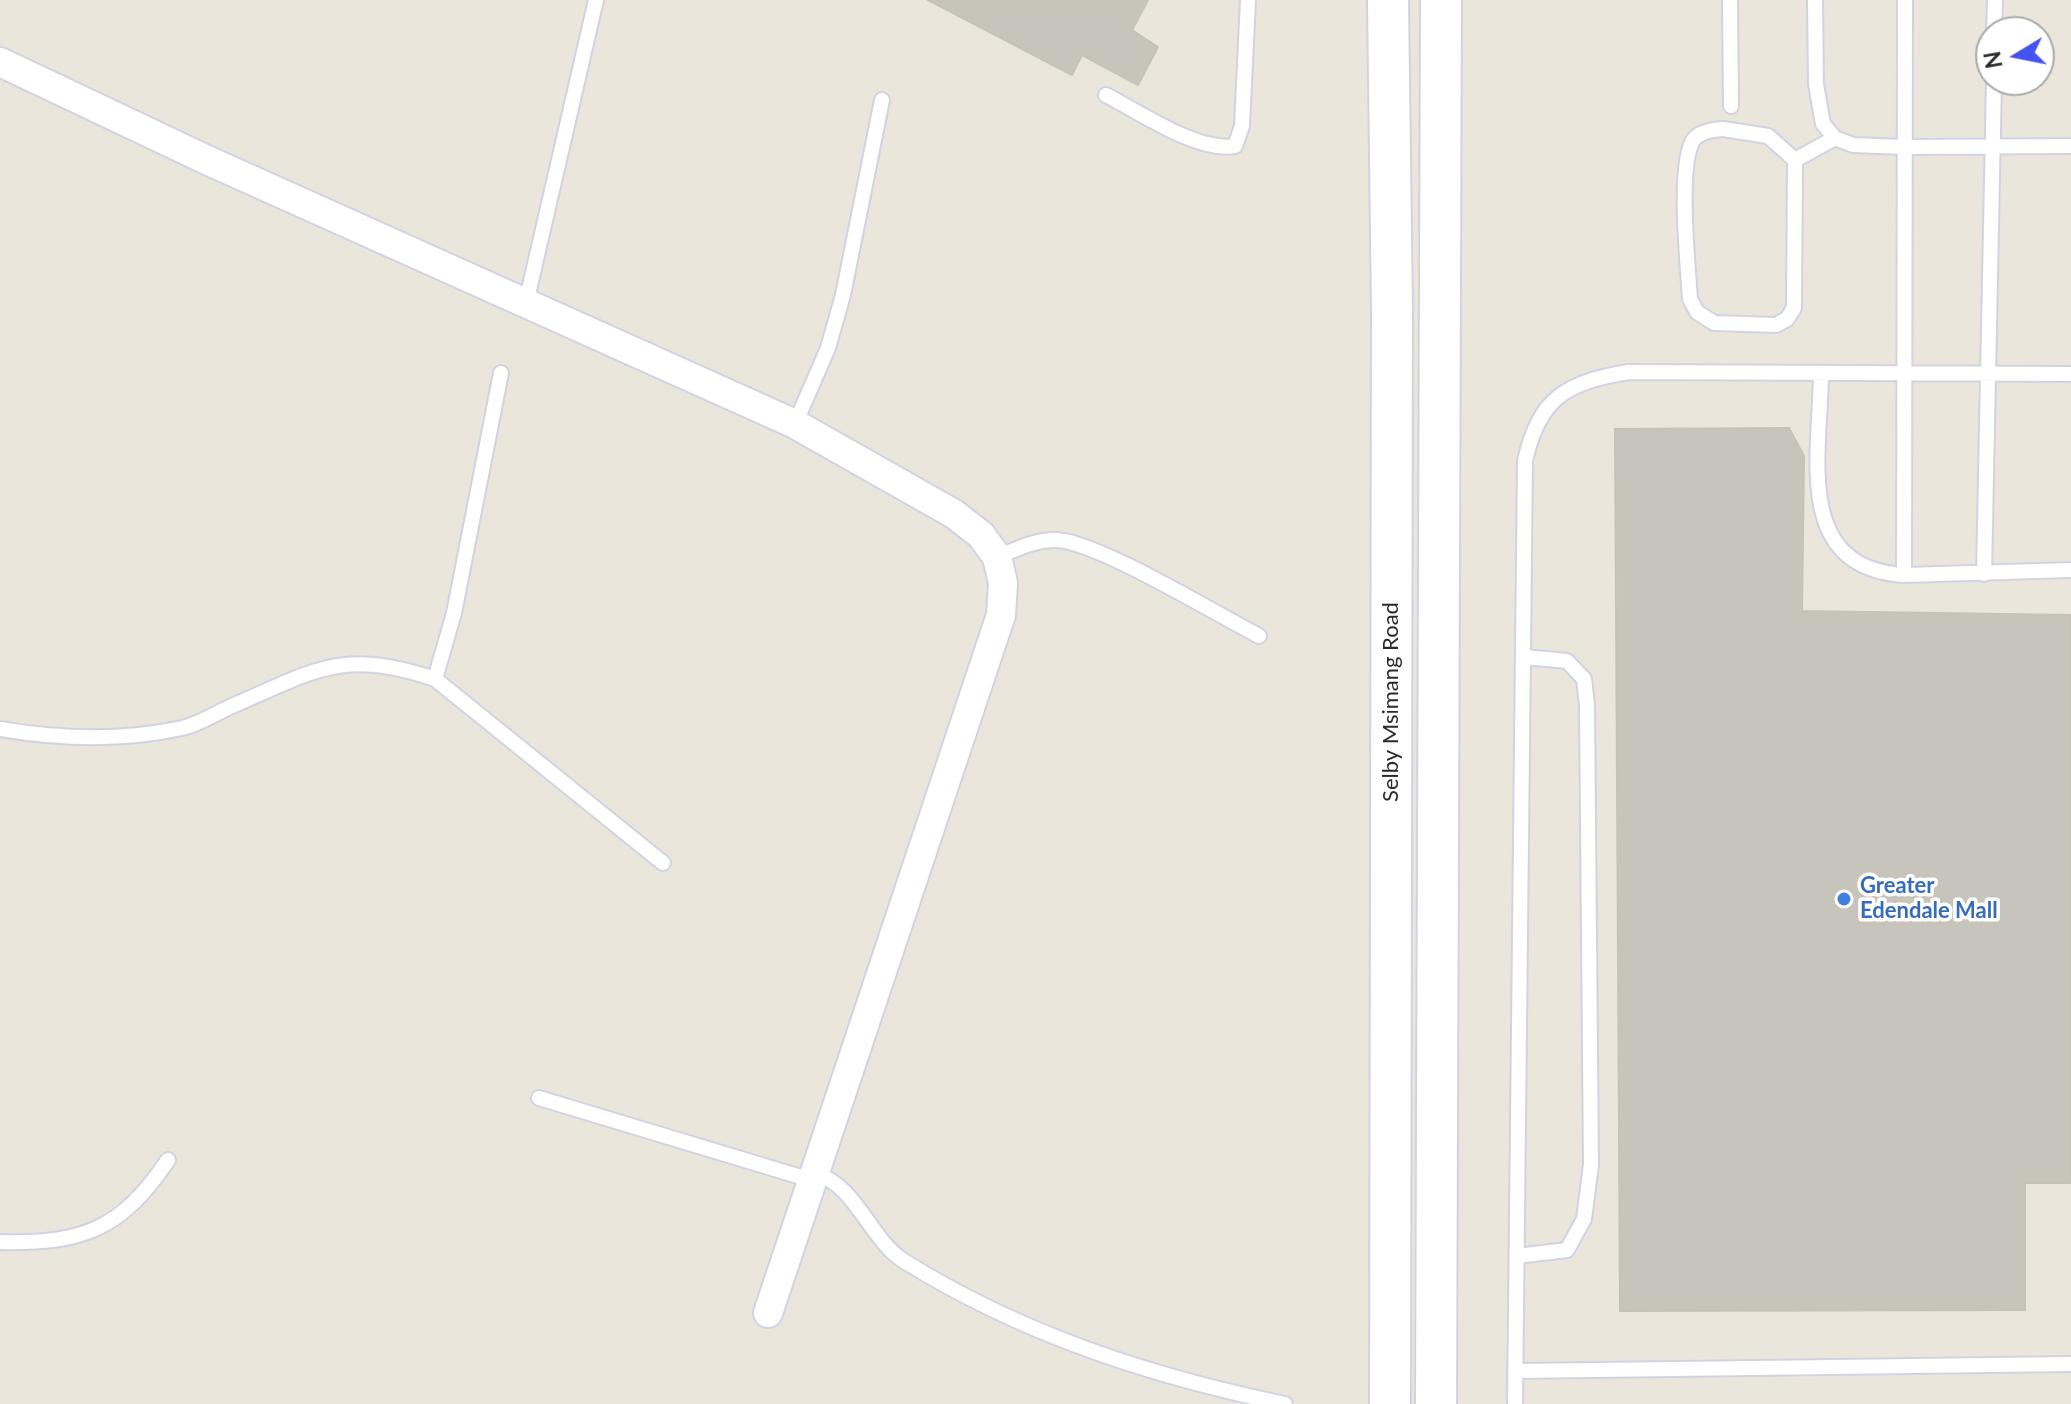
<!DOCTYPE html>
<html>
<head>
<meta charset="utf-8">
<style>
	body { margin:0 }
	#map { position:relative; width:2071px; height:1404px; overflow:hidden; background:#ebe6dc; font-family:Lato,sans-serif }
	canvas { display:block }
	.north { position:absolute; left:1975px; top:16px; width:80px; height:80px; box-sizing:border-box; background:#fff; border:2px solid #aaa; border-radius:50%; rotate:260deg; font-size:22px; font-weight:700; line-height:32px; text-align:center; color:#2a2a2a }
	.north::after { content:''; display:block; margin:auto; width:28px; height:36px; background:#4453f1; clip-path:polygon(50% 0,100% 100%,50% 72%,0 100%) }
</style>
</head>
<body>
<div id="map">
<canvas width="2071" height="1404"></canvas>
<div class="north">N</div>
</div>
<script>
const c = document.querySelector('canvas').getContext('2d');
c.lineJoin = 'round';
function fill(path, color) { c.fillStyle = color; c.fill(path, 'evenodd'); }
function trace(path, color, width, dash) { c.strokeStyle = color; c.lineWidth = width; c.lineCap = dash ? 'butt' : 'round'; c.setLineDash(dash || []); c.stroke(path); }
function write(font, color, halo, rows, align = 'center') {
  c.font = font + ' Lato,sans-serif'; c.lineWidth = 7; c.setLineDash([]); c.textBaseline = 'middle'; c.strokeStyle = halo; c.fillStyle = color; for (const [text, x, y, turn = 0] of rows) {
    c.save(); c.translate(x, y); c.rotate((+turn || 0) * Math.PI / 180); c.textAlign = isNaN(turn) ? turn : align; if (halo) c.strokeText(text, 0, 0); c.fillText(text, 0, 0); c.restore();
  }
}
const building = new Path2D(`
	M928,0H1148L1132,30L1158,47L1138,85L1082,55L1072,75Z
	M1789,428L1804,456L1802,611L2071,615V1183H2025V1310L1620,1311L1615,429Z`);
fill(building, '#c7c4bb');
trace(building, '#c6c2b6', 2);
const lane = new Path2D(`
	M1730,0L1731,106
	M1815,0L1816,84L1823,124L1835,138L1853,145L1904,147L2071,146
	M1994,32L1995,0
	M1106,95C1139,112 1199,153 1235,146L1242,126L1248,0
	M1723,129L1768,136L1795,160L1794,308L1787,319L1776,325L1714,323L1697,312L1690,299C1688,267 1677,162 1694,139C1701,131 1713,130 1723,129Z
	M1795,160L1835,138
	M526,303L596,0
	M1821,374C1820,456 1793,568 1904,575L2071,570
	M795,424L828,348L843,295L882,100
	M997,557C1015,550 1036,539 1057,540C1098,542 1216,614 1259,636
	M1984,574L1994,80
	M1904,575L1905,0
	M435,679L454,613L501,373
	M0,729C59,739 123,741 182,728C199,724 216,713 232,706C316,670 342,648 435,679L663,863
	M539,1098L811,1180
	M813,1173C856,1183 869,1239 904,1261C1021,1334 1150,1376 1285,1404
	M0,1242C82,1244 121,1230 168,1160
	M1517,1256L1567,1250L1584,1219L1591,1165L1587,705L1584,679L1567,661L1525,657
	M1515,1371L2071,1364
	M1515,1404L1525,461C1539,398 1566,382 1629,372L2071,374`);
const street = new Path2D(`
	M0,62L209,161L795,424L954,514L981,535L997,557L1003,583L1001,615L768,1313`);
const secondary = new Path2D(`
	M1388,0L1392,312L1390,1404
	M1436,1404L1441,0`);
trace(lane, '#d1d3e2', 18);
trace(street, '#d1d3e2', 32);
trace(secondary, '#d1d3e2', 44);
trace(lane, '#fff', 14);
trace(street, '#fff', 28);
trace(secondary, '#fff', 40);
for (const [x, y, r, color] of [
	[1844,899,8,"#3f7fe0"]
]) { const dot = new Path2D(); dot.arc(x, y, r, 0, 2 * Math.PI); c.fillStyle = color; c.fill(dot); trace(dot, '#fff', 3); }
write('22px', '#2a2a2a', '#fff', [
	["Selby Msimang Road",1391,702,-90]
]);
write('bold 22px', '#366cbe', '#fff', [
	["Greater",1860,886],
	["Edendale Mall",1860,911]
], 'left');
</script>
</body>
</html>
